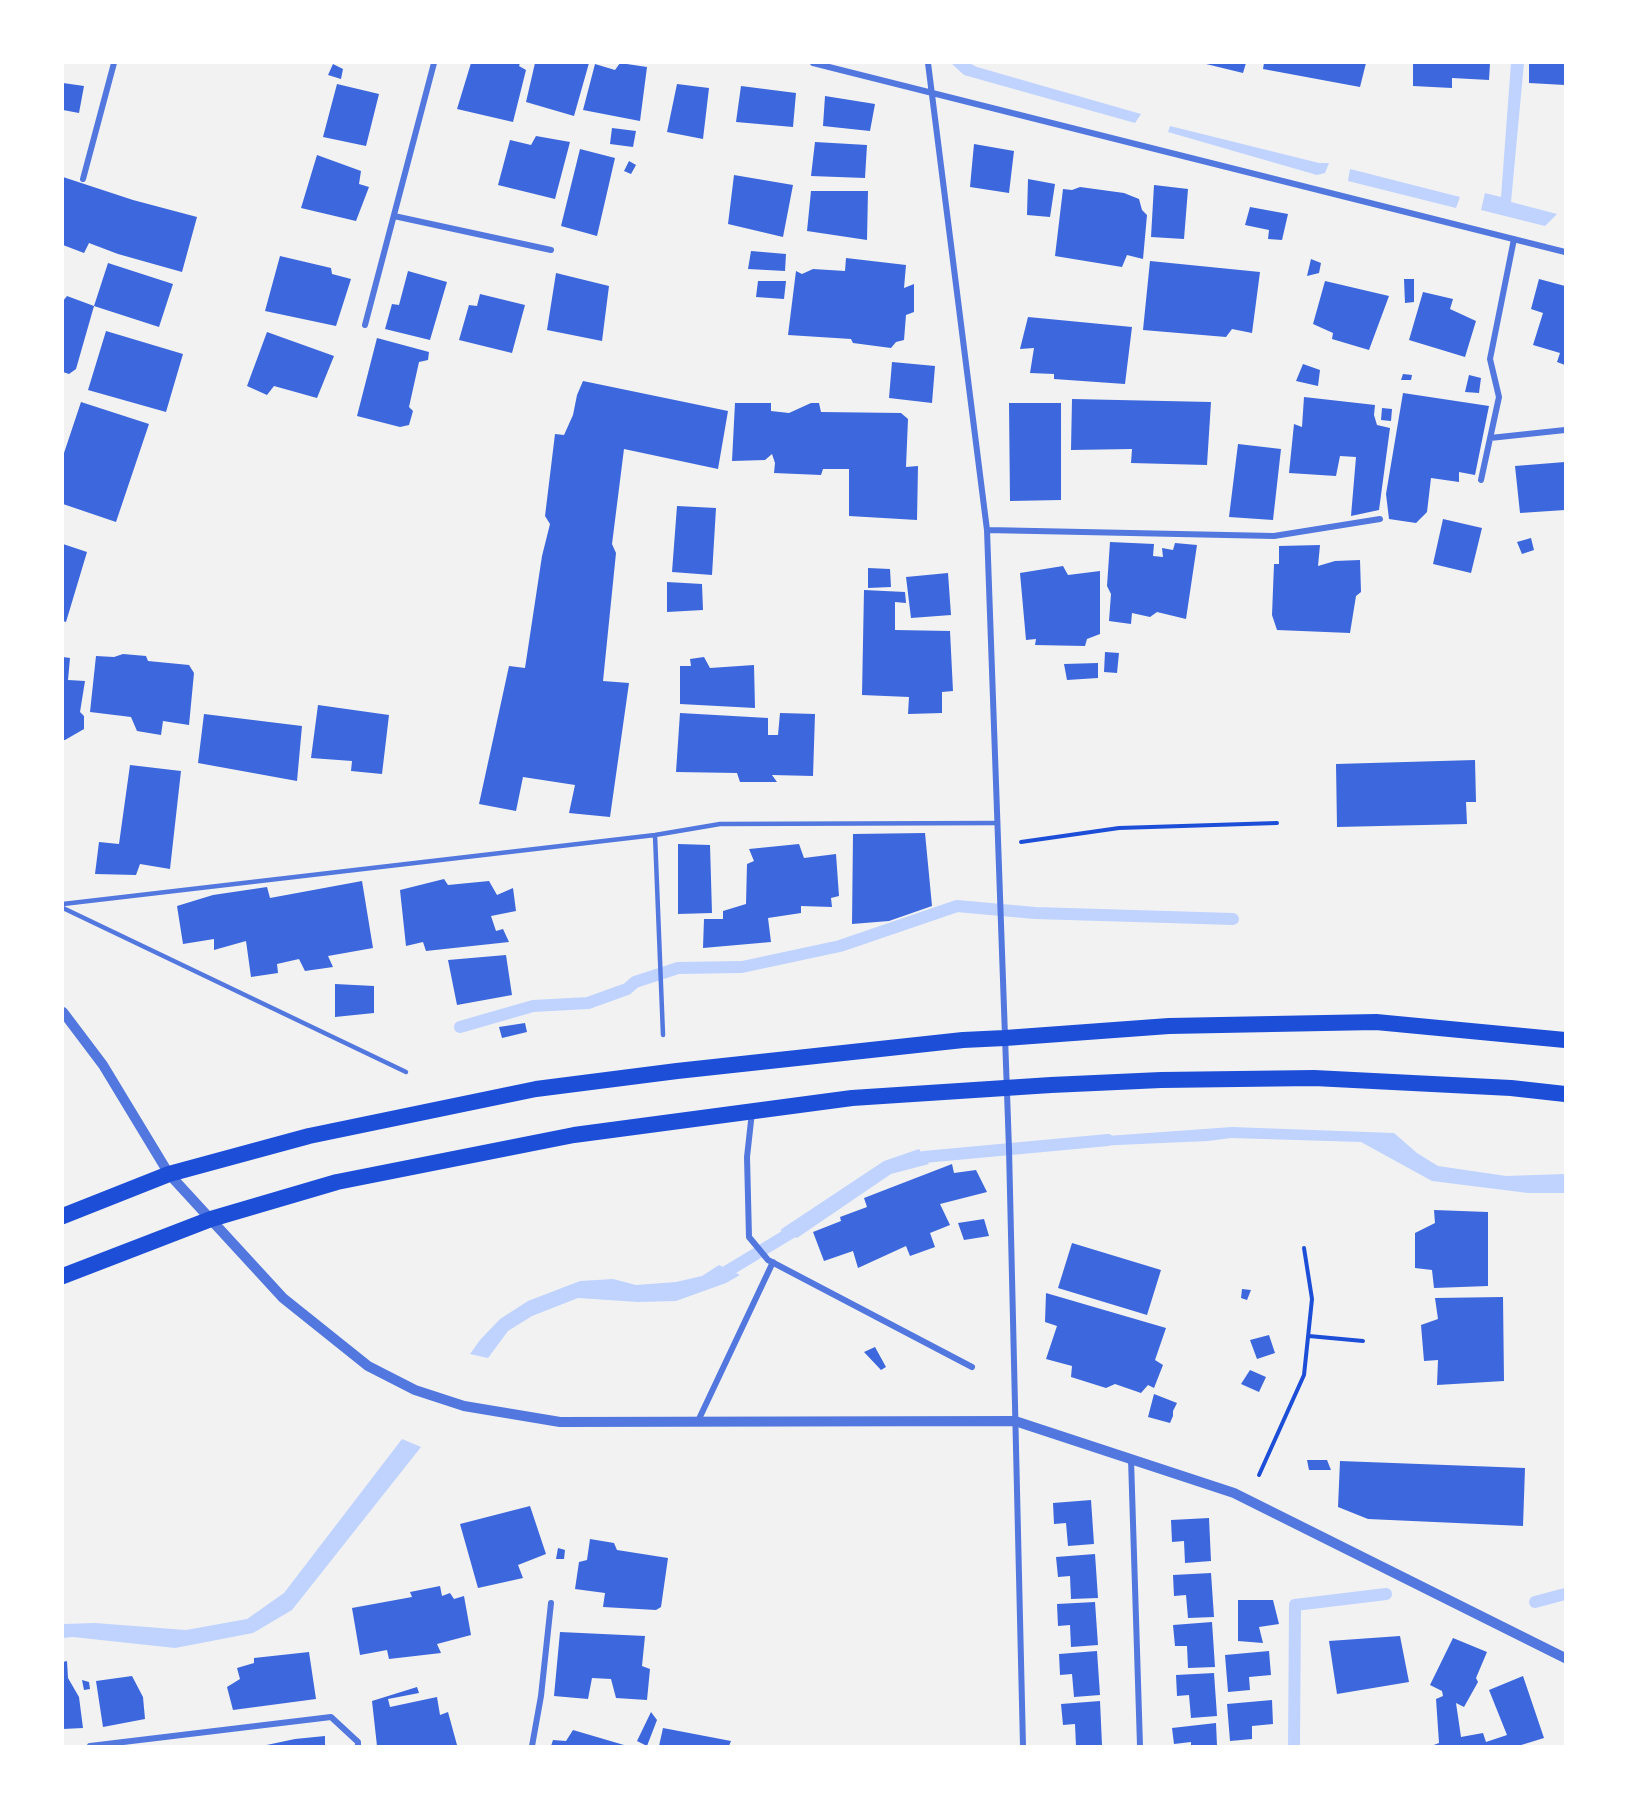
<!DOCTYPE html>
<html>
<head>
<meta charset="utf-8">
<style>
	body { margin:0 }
	#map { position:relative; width:1628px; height:1809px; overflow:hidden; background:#f2f2f2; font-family:"Archivo Narrow",sans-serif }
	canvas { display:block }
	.frame { position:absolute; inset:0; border:64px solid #fff; pointer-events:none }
</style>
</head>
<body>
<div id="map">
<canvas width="1628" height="1809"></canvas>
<div class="frame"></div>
</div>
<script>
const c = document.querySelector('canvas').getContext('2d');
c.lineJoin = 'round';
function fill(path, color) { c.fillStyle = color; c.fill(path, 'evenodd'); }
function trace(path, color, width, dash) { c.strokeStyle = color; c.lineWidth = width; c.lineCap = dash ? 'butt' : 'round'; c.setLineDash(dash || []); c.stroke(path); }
fill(new Path2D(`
	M951,63H969L977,67L1141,114L1135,123L964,75Z
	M1511,63H1524L1511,202L1557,214L1545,226L1481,210L1485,193L1501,197Z
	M1170,126L1319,163H1329L1325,173L1317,175L1168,132Z
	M1350,169L1460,197L1456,208L1348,181Z
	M1232,1127L1394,1133L1417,1153L1438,1166L1506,1176L1565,1174V1193H1528L1432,1181L1361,1142L1231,1138L1208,1141L1095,1146L1093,1137Z
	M919,1149L929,1164L891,1174L797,1238L780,1230L884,1161Z
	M719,1265L740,1275L726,1283L676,1301L638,1302L578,1298L532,1316L508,1331L488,1358L470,1354L480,1340L500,1319L528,1301L580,1281L613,1279L636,1285L676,1282L702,1276Z
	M402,1439L421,1447L292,1610L253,1633L175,1648L73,1637L63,1638V1624L95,1623L186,1630L247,1619L284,1593Z`), '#bfd3fe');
trace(new Path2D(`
	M460,1027L533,1006L588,1003L627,989L635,982L678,968L742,967L840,946L957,906L1035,913L1233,919
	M911,1161L924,1157L1108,1140
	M716,1278L802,1226
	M1535,1602L1565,1594
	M1294,1746L1295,1605L1386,1594`), '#bfd3fe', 12);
fill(new Path2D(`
	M471,63H520L519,66L526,70L513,122L457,109Z
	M535,63H589L574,116L526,102Z
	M620,63L647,67L640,121L583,110L595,64L615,70Z
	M1202,63H1246L1243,73Z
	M1264,63H1366L1360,87L1263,69Z
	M1413,63H1490L1489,80L1452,78V88L1413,86Z
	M1529,63H1565V85L1529,83Z
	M333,64L343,69L341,79L328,75Z
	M63,83L84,86L79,113L63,110Z
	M337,84L379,94L366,146L323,137Z
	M677,84L709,88L703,139L667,132Z
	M741,86L796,93L793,127L736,122Z
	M825,96L875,104L870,131L823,126Z
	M612,128L636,131L633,147L610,144Z
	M536,136L570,142L555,199L498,185L510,140L531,145Z
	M815,142L867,145L865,178L811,176Z
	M974,144L1014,151L1009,193L970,187Z
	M580,149L615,158L597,236L561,226Z
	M317,155L361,171L359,184L369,187L356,221L301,208Z
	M629,161L636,165L631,174L624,171Z
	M734,175L793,185L783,237L728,224Z
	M63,177L133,200L197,217L182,272L118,254L89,243L84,253L63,245Z
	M1028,179L1055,184L1050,217L1027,215Z
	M1154,185L1188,189L1184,239L1151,237Z
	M1080,187L1124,193L1139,199L1142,210L1147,215L1143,259L1127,255L1122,267L1055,256L1063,189L1072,190Z
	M811,191H868L867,240L807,231Z
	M1250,207L1288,214L1282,240L1268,239L1269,230L1245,225Z
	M751,251L786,254L785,271L748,269Z
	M280,256L331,268L332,274L351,279L336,326L265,311Z
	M846,258L906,265L904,288L914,284V312L906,315L904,340L896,342L891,348L853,343L851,339L788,335L796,271L802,274L813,269L845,271Z
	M1311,259L1321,263L1319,273L1307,276Z
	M1150,261L1260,272L1252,333L1232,329L1226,337L1143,330Z
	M108,263L173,284L159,327L94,306Z
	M408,271L447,282L430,340L385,329L392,304L399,305Z
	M556,273L609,286L602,341L547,330Z
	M1404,279H1414V302L1405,303Z
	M1539,279L1565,286V365L1557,362L1560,353L1533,345L1543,313L1531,309Z
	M758,281H786L784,299L756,297Z
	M1325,281L1389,296L1369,350L1332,339L1333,333L1313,324Z
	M1423,292L1453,299L1450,309L1476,321L1465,357L1409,340Z
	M480,294L525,305L512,353L459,340L469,305L477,306Z
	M67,296L94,306L76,369L69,374L63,372V301Z
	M1028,317L1132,327L1125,384L1054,379V374L1030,373L1034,348L1020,349Z
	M106,331L183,354L166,412L88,390Z
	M267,332L334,356L317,398L274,386L267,395L247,386Z
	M377,338L429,352L428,360L419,362L409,407L413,411L409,425L400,427L357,416Z
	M892,362L935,366L932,403L889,398Z
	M1303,364L1320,370L1318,386L1296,381Z
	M1403,374L1412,375L1411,380H1401Z
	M1469,375L1481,378L1479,393L1465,392Z
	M583,381L728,411L718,469L624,449L612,544L616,553L603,681L629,683L610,817L569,813L575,785L523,777L516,811L479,804L509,666L525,668L542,556L550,524L545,516L555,434L564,435L573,415L577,395Z
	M1403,393L1489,406L1475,475L1459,472V482L1431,478L1427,512L1416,523L1389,519L1386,494Z
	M1304,397L1375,405L1374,415L1377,425L1390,428L1379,510L1351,516L1356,457L1340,456L1336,476L1289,473L1294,424L1302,427Z
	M1072,399L1211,402L1207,465L1131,463L1132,449L1071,450Z
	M81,402L149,424L116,522L63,504V456Z
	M735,403H771V411L789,413L811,403H819L821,412L901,413L908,419L906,467L918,466L917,520L849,516V469H823L821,475L774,473L775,463L772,454L765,460L732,461Z
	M1009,403H1061V500L1010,501Z
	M1382,408L1392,409L1391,421L1381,420Z
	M1238,444L1281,449L1273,520L1229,517Z
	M1565,462V510L1520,513L1515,466Z
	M677,506L716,508L712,575L672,572Z
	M1443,519L1482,528L1471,573L1433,564Z
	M1531,538L1534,550L1522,554L1517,542Z
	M1110,542L1154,544L1153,556L1163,557L1162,548L1173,550L1175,543L1197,545L1186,619L1157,612L1150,617L1132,613L1131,624L1109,621L1111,594L1107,586Z
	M63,544L87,552L66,622L63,621Z
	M1320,545L1318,566L1335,561L1360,560L1361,592L1356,596L1350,633L1277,630L1272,615L1274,564H1279V546Z
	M1063,566L1068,575L1100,571V634L1087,639L1085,646L1035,645L1036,639L1026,640L1020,573Z
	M868,568L890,569L891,587L868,588Z
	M948,573L951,615L911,618L906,577Z
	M667,582L702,584L703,610L667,612Z
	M864,590L905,592L906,603L895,602V630L950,631L953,691L942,692V713L908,714L909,697L862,695Z
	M1105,652L1119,653L1117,673L1104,672Z
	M123,654L146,656L148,661L189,665L194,673L189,725L163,721L161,735L137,731L131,717L90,712L96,656L114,657Z
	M63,657L70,658L68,680L85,681L80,712L84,716V729L65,740H63Z
	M704,657L710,668L754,665L755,708L680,704V666H691L690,659Z
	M1098,663V678L1067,680L1064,664Z
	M318,705L389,715L382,774L351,771L352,761L311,758Z
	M680,713L768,718V735H778L780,713L815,714L813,776L772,775L777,782H740L737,773L676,772Z
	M204,714L302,726L297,781L198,763Z
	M1475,760L1476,802H1466L1467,824L1337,827L1336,764Z
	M130,765L181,771L170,869L140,864L136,875L95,874L99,842L119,844Z
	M925,833L932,906L889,921L852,924L853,834Z
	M678,844L710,845L712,913L678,914Z
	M799,844L804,858L836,854L839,896L831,898L832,907L801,906V913L768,918L771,942L703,948L704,919H723V911L746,904L747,864L754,861L749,849Z
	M444,879L448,885L489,881L497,895L513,888L516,911L491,916L496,931L503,929L509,942L426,951L423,942L406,946L400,890Z
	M362,881L373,948L328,956L333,967L305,971L299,959L277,964L278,973L251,977L246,941L214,950V939L183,944L177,906L213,895L267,887L270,898Z
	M506,955L512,995L457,1005L448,960Z
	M335,984L374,986V1013L335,1017Z
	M525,1023L527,1032L502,1038L499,1027Z
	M952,1164L954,1173L976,1170L987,1192L940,1204L950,1225L930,1233L935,1247L910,1256L906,1246L858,1268L853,1251L824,1261L813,1232L841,1221L840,1217L867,1207L864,1198Z
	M1434,1210L1488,1212V1286L1434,1288L1432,1270L1415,1268V1233L1435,1223Z
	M984,1219L989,1236L964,1240L958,1223Z
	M1072,1243L1161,1270L1147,1315L1058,1288Z
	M1242,1289L1251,1290L1247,1300L1241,1298Z
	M1046,1293L1166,1328L1155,1360L1163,1365L1154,1388L1148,1385L1141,1393L1115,1384L1106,1388L1071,1377L1072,1366L1046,1359L1057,1326L1045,1322Z
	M1503,1297L1504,1381L1437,1385L1438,1360L1424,1361L1421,1325L1438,1319L1435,1298Z
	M1269,1335L1275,1353L1257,1359L1250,1340Z
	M875,1347L886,1367L881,1370L864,1352Z
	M1250,1370L1266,1377L1259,1392L1241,1384Z
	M1154,1394L1177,1403L1173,1411V1416L1170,1423L1148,1417Z
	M1307,1460H1327L1331,1470H1309Z
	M1340,1461L1525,1468L1523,1526L1368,1519L1338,1507Z
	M1091,1500L1094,1544L1068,1546L1066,1523L1054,1524L1053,1503Z
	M530,1506L546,1554L518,1565L523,1578L478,1588L460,1524Z
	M1209,1518L1211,1561L1185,1563L1184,1541L1172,1542L1171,1520Z
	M590,1539L614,1543L617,1550L668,1558L661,1607L656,1610L603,1607L605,1593L575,1589L579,1562L587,1560Z
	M558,1548L565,1550L564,1559H556Z
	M1095,1554L1098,1598L1071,1599L1070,1576L1058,1577L1056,1557Z
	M1211,1573L1214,1617L1188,1618L1186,1595L1174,1596L1173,1575Z
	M440,1586L442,1596L450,1593L454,1599L464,1596L471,1635L437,1644L441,1653L389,1659L387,1650L360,1655L352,1608L412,1597L410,1592Z
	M1238,1600H1273L1279,1624L1259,1627L1263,1643L1238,1641Z
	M1095,1602L1098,1645L1071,1647L1070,1625L1058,1626L1057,1604Z
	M1212,1622L1215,1667L1188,1668L1187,1646H1175L1173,1625Z
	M560,1632L645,1636L642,1666L650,1669L647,1700L616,1698L611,1679L592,1678L588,1699L554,1696Z
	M1400,1636L1409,1682L1337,1694L1329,1641Z
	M1453,1638L1487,1652L1476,1678L1478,1682L1464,1707L1456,1703L1461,1737L1483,1733L1486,1742L1507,1735L1489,1690L1523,1676L1544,1738L1518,1746H1431L1439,1743L1436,1699L1443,1696L1442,1691L1430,1685Z
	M1097,1651L1100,1695L1074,1697L1072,1674L1060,1675L1059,1654Z
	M1269,1651L1271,1675L1249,1677L1250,1690L1228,1692L1225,1655Z
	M309,1652L316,1699L233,1710L227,1687L240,1679L237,1668L254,1663V1658Z
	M67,1661L68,1678L79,1697L83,1728L63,1729V1662Z
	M1214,1673L1217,1716L1191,1718L1189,1695L1177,1696L1176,1675Z
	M132,1676L143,1697L145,1719L103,1727L96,1681Z
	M82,1680L89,1682L90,1689L84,1690Z
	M417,1687L419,1693L388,1699L390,1707L437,1697L440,1715L448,1712L457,1745L377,1746L372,1701Z
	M1272,1700L1273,1724L1252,1726V1739L1230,1741L1227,1704Z
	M1100,1701L1102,1745L1076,1746L1075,1724L1063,1725L1061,1704Z
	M651,1712L657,1720L647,1746L637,1741Z
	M1216,1723L1217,1746H1191V1742L1174,1744L1172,1728Z
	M663,1728L731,1741L729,1746H659Z
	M573,1730L624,1745V1746H551L553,1740L566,1741Z
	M325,1736V1746H262L295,1739Z`), '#3d67dc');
trace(new Path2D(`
	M1021,842L1119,828L1277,823
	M1309,1336L1363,1341
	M1259,1475L1304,1375L1312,1299L1304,1248`), '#1d4ed8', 4);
trace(new Path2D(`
	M655,835L663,1035
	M63,904L655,835L720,824L998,823
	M63,908L406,1072`), '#5277de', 4.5);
trace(new Path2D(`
	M813,63L1565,252
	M928,63L987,530L1009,1149L1023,1746
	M83,179L114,63
	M394,216L551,250
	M365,325L434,63
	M1490,438L1565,430
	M1481,480L1499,397L1490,359L1514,239
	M987,530L1274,536L1380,519
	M752,1112L747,1157L749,1237L768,1260L972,1367
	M698,1421L773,1262
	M1131,1459L1140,1746
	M90,1746L331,1717L358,1742V1746
	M532,1746L541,1696L551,1603`), '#5277de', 6);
trace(new Path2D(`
	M63,1012L103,1065L169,1174L283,1298L368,1366L415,1390L464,1406L560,1422L1015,1421L1234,1493L1565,1658`), '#5277de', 10);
trace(new Path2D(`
	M63,1216L169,1174L309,1136L536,1089L677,1071L963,1040L1005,1038L1169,1026L1376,1022L1565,1040
	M63,1276L211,1219L337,1182L574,1135L852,1098L1051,1085L1161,1080L1314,1078L1511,1088L1565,1094`), '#1d4ed8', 16);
</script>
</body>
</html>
